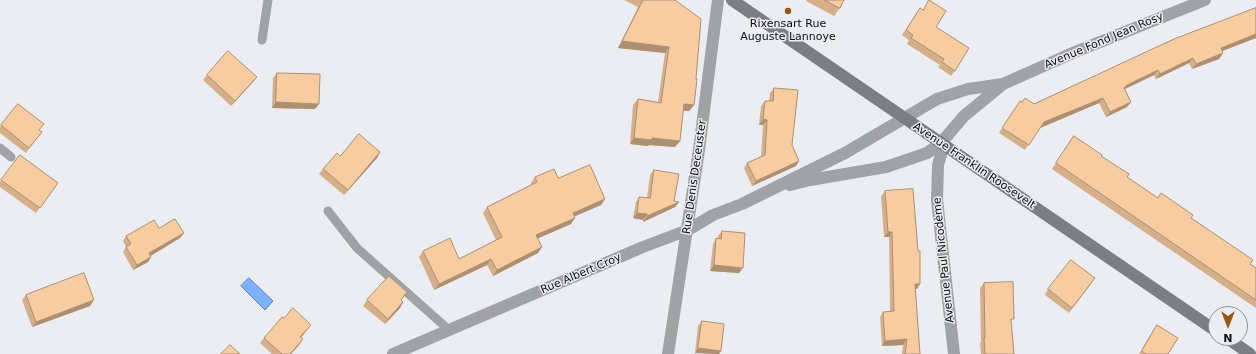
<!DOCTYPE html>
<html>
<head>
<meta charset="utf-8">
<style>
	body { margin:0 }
	#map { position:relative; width:1256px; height:354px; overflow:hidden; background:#ebedf2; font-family:"DejaVu Sans",sans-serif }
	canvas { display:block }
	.north { position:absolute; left:1208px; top:306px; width:40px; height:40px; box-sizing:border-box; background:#ebedf2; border:1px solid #919396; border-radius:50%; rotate:180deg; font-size:11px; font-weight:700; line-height:16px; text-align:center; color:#0b0c0d }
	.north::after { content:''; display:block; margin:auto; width:14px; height:18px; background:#925b13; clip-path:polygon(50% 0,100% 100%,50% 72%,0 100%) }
</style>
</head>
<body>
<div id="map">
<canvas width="1256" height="354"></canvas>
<div class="north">N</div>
</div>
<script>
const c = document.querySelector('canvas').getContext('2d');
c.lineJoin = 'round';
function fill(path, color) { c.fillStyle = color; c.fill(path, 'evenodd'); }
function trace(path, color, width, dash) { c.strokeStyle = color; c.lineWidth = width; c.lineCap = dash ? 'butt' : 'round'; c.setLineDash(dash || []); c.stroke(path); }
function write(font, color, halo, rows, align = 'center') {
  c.font = font + ' "DejaVu Sans",sans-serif'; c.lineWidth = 3; c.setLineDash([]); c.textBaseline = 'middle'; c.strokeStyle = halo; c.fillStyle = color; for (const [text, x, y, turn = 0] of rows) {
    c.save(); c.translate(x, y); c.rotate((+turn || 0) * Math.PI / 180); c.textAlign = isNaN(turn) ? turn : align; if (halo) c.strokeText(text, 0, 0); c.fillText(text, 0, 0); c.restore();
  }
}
const water = new Path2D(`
	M249,278L273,301L265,310L241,286Z`);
fill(water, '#7db0fd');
trace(water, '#5b7fb5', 1);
trace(new Path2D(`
	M262,40L268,0
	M0,148L11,157
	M328,211L357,248L449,330`), '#a1a2a4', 9);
trace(new Path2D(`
	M941,143L942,151L938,165L937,200L954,354
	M790,185L810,180L886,167L927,153L941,143L964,116L1003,84L1075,52L1205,0
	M393,354L643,247L688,230L713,215L742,204L845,153L937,99L968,89L1003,84
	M668,354L699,150L718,0`), '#a1a2a4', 12);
trace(new Path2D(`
	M732,0L1216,331
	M1227,338L1250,354`), '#7c7e81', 12);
fill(new Path2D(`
	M624,0H675L694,105L689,111H683L675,147L649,145L648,146L630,144L633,105L638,99L658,102L665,53L618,48L638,7Z
	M807,0H844L840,8L834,16L806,1Z
	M920,8L936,27L955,71L951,76L938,67L940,65L907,44L909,40L902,35Z
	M1256,8V38L1222,51L1223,53L1219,59L1192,69L1189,63L1156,79L1154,75L1125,89L1131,102L1127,107L1106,117L1099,103L1040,128L1025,150L999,133L1020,101L1022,102L1034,104Z
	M277,73L319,104L315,109L272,108L273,78Z
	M207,75L257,77L253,82L231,106L203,80Z
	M774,88L792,145L799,161L796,166L752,186L744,168L747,163L761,157L763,125H759L761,106L765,101H769L770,93Z
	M18,104L40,130L38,137L26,153L0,133V127Z
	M1074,136L1101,156L1127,177L1158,198L1191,218L1256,268V308L1052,169Z
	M380,152L377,158L344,195L319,174L323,169L340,156Z
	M20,155L58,183L36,213L0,187V182Z
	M654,170L674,201L679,202L675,207L643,222V220L633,218L636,202L639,197L647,198L650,175Z
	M535,177L558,178L605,199L601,205L574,216L571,224L538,238V253L493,276L487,265L434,290L419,257L423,251L459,259L496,240L483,213L487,207L531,185V183Z
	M885,191L917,289H915L920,354H902L903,345L882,346L880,317L883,312L890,311L889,237H884L881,196Z
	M159,228L184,233L180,238L151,256V257L148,262L133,270L123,252L126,247L123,241L126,236Z
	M722,231L739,273L710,271L713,244L716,238L718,239V236Z
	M984,283L1011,323L1014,354H981L980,343L981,342L980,288Z
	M1091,284L1069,313L1045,295L1048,289Z
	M407,292L401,300L403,302L400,308L385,324L363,306L367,300Z
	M26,295L90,306L32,327L22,300Z
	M702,321L721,351L719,354L695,353L698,326Z
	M1157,325L1168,354H1139L1153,331Z
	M307,330L301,338L303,339L299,345L291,354H272L260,343L264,338Z`), '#d4af8a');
fill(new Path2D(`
	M1256,34V38L1217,53L1221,48Z
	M622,41L669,47L665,53L618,48Z
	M1223,53L1219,59L1192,69L1196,64Z
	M1193,58L1189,63L1156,79L1160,74Z
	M1158,70L1154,75L1123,90L1124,88L1127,85Z
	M257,77L253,82L231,106L235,101Z
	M1103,98L1099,103L1040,128L1044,122Z
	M276,102L319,104L315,109L272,108Z
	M1131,102L1127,107L1106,117L1110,112Z
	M684,104L694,105L689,111L679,110Z
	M763,119L767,120L763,125H759Z
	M634,138H652L680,141L675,147L649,145L648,146L630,144Z
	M380,152L377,158L344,195L348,190Z
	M799,161L796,166L752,186L756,181Z
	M605,199L601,205L569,219L573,213Z
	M679,202L675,207L643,222L647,216Z
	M637,213L647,214L643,220L633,218Z
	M575,218L571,224L532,241L536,235Z
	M888,232H892L889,237H884Z
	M184,233L180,238L145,259L149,253Z
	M542,247L538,253L493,276L497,270Z
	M151,257L148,262L133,270L137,265Z
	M491,259L487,265L434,290L439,284Z
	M714,265L743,268L739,273L710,271Z
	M915,284H920L917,289H911Z
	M94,300L90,306L32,327L36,322Z
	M403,302L400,308L385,324L388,319Z
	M311,325L307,330L296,343L300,337Z
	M303,339L299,345L291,354H290Z
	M907,339L903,345L882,346L885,341Z
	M698,348L721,351L719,354L695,353Z`), '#ad8f71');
const building = new Path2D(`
	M642,0H675L701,19L696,79H697L694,105L684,104L680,141L652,138V140L634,138L638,99L661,103L669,47L622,41L643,0Z
	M825,0H844L840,8Z
	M929,0L946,11L936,27L969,48L955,71L942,62L944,59L911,38L913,35L906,30L920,8L923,10Z
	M1256,8V34L1221,48L1223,53L1196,64L1193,58L1160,74L1158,70L1127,85L1124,88L1131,102L1110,112L1103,98L1044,122L1029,145L1002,128L1020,101L1022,102L1025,98L1034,104L1174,39Z
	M228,51L257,77L235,101L207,75Z
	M277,73L320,74L319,104L276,102Z
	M774,88L798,90L792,145L799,161L756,181L747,163L765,155L767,120L763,119L765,101H773Z
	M18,104L44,124L39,130L42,132L29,148L1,125Z
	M359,134L380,152L348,190L323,169L337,153L340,156Z
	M1074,136L1102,155L1101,156L1129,174L1127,177L1158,198L1161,193L1193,215L1191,218L1253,260L1250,264L1256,268V300L1056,163Z
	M20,155L58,183L40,208L1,180Z
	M590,165L605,199L573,213L575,218L536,235L542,247L497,270L491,259L439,284L423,251L450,238L459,259L502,237L487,207L537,182L535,177L554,169L558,178Z
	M654,170L679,174L674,201L679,202L647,216V214L637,213L639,197L650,198Z
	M913,189L918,251H920V284H915L920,354H905L907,339L885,341L883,312L894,311L892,232H888L885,191Z
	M175,219L184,233L149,253L151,257L137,265L126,247L131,244L126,236L154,220L159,228Z
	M722,231L745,233L743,268L714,265L716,238L721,239Z
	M1071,260L1095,278L1072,308L1048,289Z
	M84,273L94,300L36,322L26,295Z
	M389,276L407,292L401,300L403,302L388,319L367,300Z
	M1013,282L1014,319H1011L1014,354H985L984,338H985L984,283Z
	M293,308L311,325L300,337L303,339L290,354H282L264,338L282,317L284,318Z
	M702,321L724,324L721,351L698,348Z
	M1157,325L1178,338L1168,354H1146L1142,351Z
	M230,345L240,354H221Z`);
fill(building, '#f7cca1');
trace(building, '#ad8f71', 1);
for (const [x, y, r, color] of [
	[788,11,4,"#925b13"]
]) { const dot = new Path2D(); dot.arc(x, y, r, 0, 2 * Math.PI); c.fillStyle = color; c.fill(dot); trace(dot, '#ebedf2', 1.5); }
write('11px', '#0b0c0d', '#ebedf2', [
	["Rixensart Rue",788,24],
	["Auguste Lannoye",788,37]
]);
write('11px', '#0b0c0d', '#ebedf2', [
	["Avenue Fond Jean Rosy",1104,41,-23],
	["Avenue Franklin Roosevelt",974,166,34],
	["Rue Denis Deceuster",695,177,-82],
	["Avenue Paul Nicodème",944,260,-96],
	["Rue Albert Croy",581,274,-23]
]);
</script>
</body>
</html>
